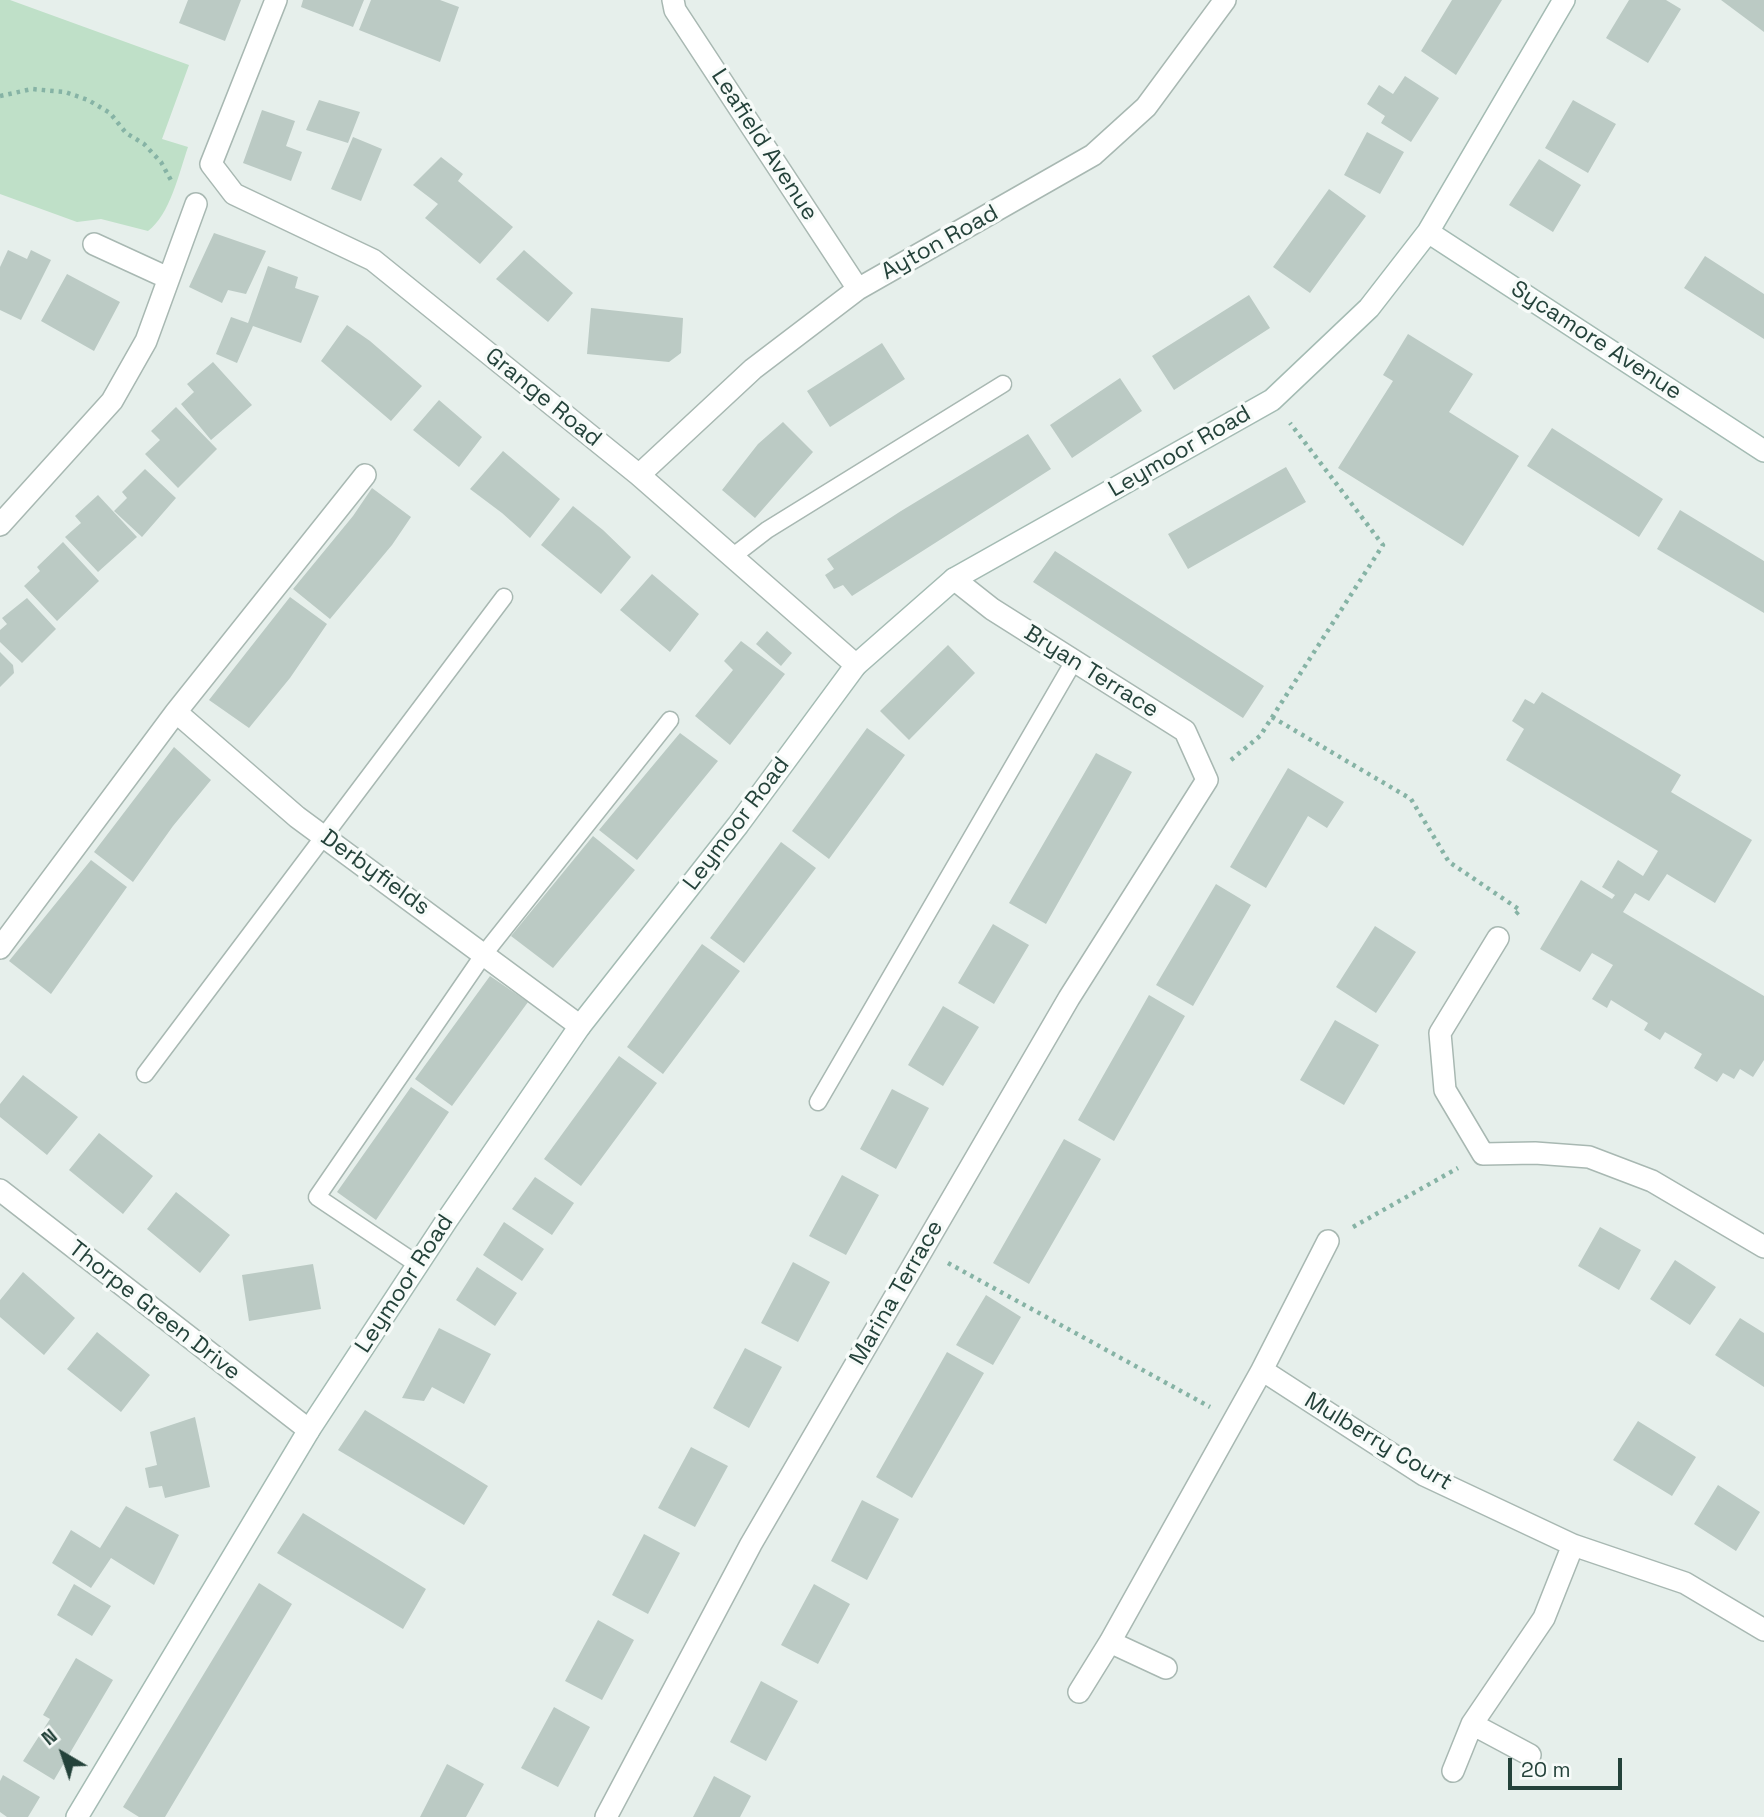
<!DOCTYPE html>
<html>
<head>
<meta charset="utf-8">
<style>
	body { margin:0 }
	#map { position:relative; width:1764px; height:1817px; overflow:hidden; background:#e6efeb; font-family:"Space Grotesk",sans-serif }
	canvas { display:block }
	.north { position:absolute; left:28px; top:1719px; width:70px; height:70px; -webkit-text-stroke:5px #f7fbf9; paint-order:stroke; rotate:321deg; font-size:19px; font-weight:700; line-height:28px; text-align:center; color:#24423a }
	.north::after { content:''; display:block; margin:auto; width:24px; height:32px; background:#24423a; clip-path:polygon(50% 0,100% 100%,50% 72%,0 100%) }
	.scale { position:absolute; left:1508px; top:1758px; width:114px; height:32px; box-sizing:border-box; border:4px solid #24423a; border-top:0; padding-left:9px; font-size:21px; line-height:24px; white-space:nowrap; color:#24423a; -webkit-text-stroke:5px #f7fbf9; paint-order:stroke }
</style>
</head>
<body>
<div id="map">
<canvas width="1764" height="1817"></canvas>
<div class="north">N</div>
<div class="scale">20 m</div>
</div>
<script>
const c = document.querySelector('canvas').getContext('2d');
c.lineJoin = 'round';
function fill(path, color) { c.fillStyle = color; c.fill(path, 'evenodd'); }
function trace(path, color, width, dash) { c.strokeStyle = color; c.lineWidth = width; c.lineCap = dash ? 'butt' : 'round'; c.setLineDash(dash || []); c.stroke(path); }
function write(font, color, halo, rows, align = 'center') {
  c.font = font + ' "Space Grotesk",sans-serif'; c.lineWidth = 7; c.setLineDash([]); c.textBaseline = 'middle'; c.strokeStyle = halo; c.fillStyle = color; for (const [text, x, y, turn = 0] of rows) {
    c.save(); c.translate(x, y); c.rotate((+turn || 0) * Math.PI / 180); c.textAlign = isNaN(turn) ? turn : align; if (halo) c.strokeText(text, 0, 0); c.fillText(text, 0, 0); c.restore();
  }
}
fill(new Path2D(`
	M0,0H10L189,65L162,139L188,147C179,173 170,215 148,231L101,219L77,222L0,194Z`), '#bfe0c8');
fill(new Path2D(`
	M188,0H241L225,41L179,23Z
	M303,0H364L353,27L301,7Z
	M371,0H440L459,7L440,62L359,30Z
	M1452,0H1502L1456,75L1421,51Z
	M1629,0H1666L1681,9L1648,63L1606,38Z
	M1721,0H1764V32Z
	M1405,76L1439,98L1411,142L1381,123L1385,116L1367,104L1379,85L1393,94Z
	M319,100L360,112L348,143L306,130Z
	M1573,100L1616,124L1588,173L1545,148Z
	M262,110L295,121L286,146L302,152L291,181L243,163Z
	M1367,132L1404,152L1380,194L1344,175Z
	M353,137L382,149L361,201L331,189Z
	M441,157L463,174L458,181L513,227L480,264L425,218L438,204L413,185Z
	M1539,159L1581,185L1553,232L1509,205Z
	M1329,189L1366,216L1310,293L1273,267Z
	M214,233L266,251L246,294L228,290L222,303L189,287Z
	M8,250L27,259L31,250L51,260L21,320L0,310V267Z
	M524,250L573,293L548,322L496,279Z
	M1705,256L1764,294V339L1684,288Z
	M268,266L298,277L295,288L319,296L301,343L253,326L237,363L216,354L231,317L248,323Z
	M67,274L120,302L94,351L41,321Z
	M1249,295L1270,328L1174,390L1152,356Z
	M591,308L683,318L681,353L669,362L587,354Z
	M347,325L370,341L422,386L391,421L321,361Z
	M1408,334L1473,374L1449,412L1519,456L1463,546L1338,468L1393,381L1383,375Z
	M882,343L905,379L830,427L807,391Z
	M213,362L252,405L211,440L181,404L194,392L187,384Z
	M1120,378L1142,411L1072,458L1050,425Z
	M439,400L482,437L459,467L413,430Z
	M176,407L217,449L178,488L145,454L160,440L151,431Z
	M783,422L813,452L755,518L722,490L758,444Z
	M1552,428L1663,499L1639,537L1527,466Z
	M1028,434L1051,469L852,596L843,585L834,589L825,575L834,569L827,559L901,511Z
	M503,451L560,499L530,538L502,513L470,489Z
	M1286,467L1306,502L1188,569L1168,534Z
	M145,469L176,498L142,537L114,511L127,498L122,492Z
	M372,488L411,517L392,545L330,619L293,589L353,516Z
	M98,495L137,537L98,572L65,537L81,523L75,516Z
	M573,506L603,530L631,557L601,594L541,545Z
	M1680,510L1764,561V613L1657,549Z
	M63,542L99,581L57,621L24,586L40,571L37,567Z
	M1055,551L1264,686L1243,718L1033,582Z
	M652,574L699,614L670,652L620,610Z
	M290,597L327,624L290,678L249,728L209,700Z
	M27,598L56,629L22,663L0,642V630L7,624L2,618Z
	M767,631L792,653L781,666L756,644Z
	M741,641L785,674L730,745L695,716L733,670L724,661Z
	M948,645L975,673L909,740L880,711Z
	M0,652L13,665L14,673L0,687Z
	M1542,692L1681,775L1671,792L1752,840L1715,903L1667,874L1649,901L1635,893L1623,912L1764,996V1060L1753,1077L1740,1069L1734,1079L1723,1073L1717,1082L1694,1068L1702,1054L1665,1032L1660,1040L1644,1030L1648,1023L1611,1000L1607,1008L1592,999L1613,965L1592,953L1580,972L1540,949L1581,880L1612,899L1615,895L1602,887L1618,860L1643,876L1658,851L1506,760L1524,729L1512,721L1525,699L1534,704Z
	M867,728L905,755L829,859L792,831Z
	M680,733L718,761L637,860L599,830Z
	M174,747L211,780L173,826L133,882L94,852Z
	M1096,753L1132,772L1046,924L1009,903Z
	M1288,768L1344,802L1327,828L1308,816L1266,888L1230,867Z
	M593,836L635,870L553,968L511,936Z
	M781,842L816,868L744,963L710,938Z
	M91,860L127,887L51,994L9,961Z
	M1216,884L1251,905L1193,1006L1156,985Z
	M993,924L1029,945L994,1004L958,983Z
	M1375,926L1416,952L1376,1013L1336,987Z
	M702,944L740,971L663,1074L627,1047Z
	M490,976L528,1002L452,1106L415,1079Z
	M1149,995L1185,1016L1114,1141L1078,1120Z
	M943,1006L979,1027L943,1086L908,1065Z
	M1335,1020L1379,1045L1344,1105L1300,1080Z
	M619,1056L657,1083L581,1186L544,1159Z
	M23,1075L78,1117L47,1155L0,1117V1104Z
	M411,1087L449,1112L376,1220L337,1192Z
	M892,1089L929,1108L896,1169L860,1149Z
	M99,1133L153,1176L123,1214L69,1170Z
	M1064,1139L1101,1159L1029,1284L993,1263Z
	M842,1175L879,1195L846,1255L809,1236Z
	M535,1177L574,1203L552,1235L512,1209Z
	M176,1192L230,1235L200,1273L147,1229Z
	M504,1222L544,1249L522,1281L483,1255Z
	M1600,1227L1641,1250L1619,1290L1578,1266Z
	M1675,1260L1716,1287L1690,1325L1650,1299Z
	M793,1262L830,1282L798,1342L761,1323Z
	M313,1264L321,1309L249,1321L242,1275Z
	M477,1267L517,1293L495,1326L456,1300Z
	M23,1272L75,1318L44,1355L0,1317V1300Z
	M986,1295L1021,1317L993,1365L956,1345Z
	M1740,1318L1764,1333V1387L1715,1355Z
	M439,1328L491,1354L464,1404L432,1387L424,1401L402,1398Z
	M97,1332L150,1375L121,1412L67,1369Z
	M745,1348L782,1367L749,1428L713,1408Z
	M947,1352L984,1373L912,1498L876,1477Z
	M365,1410L488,1486L464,1525L338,1450Z
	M195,1417L210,1487L165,1498L162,1486L149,1488L145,1468L157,1465L150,1432Z
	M1638,1421L1696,1457L1672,1496L1613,1460Z
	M691,1447L728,1466L695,1527L658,1508Z
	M1718,1485L1760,1512L1736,1551L1694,1524Z
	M862,1500L899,1519L867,1580L831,1561Z
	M126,1506L179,1535L154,1585L111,1558L91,1588L52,1563L71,1530L100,1548Z
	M303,1513L426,1589L403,1629L277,1553Z
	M644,1534L680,1553L648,1614L612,1595Z
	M259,1583L292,1604L165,1817H139L123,1807Z
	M74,1584L111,1606L92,1636L57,1615Z
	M814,1584L850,1604L818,1664L781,1645Z
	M598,1620L634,1640L602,1700L565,1681Z
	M76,1658L113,1680L54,1780L23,1761L50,1719L43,1715Z
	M761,1681L798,1701L766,1761L730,1742Z
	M554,1707L590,1727L558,1787L521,1768Z
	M447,1764L484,1784L466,1817H420Z
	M3,1775L40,1797L28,1817H7L0,1812V1781Z
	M714,1776L751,1796L740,1817H693Z`), '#bbcac4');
const lane = new Path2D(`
	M732,557L767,530L1003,384
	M145,1074L504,597
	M818,1102L1074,661
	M417,1264L317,1197L484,954L670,720`);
const street = new Path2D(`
	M276,0L211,164L234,194L373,260L639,475L856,665
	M673,0L675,10L858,289
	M94,244L168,278
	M639,475L753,369L858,289L1093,155L1146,107L1225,0
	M0,525L112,401L146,341L196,204
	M176,712L297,817L580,1026
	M1498,938L1440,1033L1445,1090L1483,1154L1535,1153L1589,1157L1652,1181L1764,1247
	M0,948L176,712L365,475
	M0,1190L309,1430
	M1262,1370L1328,1241
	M1110,1642L1166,1668
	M1079,1692L1110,1642L1262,1370L1424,1475L1573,1545L1685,1583L1764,1630
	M1472,1724L1530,1755
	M1453,1771L1472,1724L1544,1618L1573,1545
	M606,1817L751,1544L1069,998L1207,780L1185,731L992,609L954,579`);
const secondary = new Path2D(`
	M1428,232L1764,451
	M77,1817L309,1430L447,1220L580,1026L738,825L856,665L954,579L1272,400L1369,308L1428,232L1564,0`);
trace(lane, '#a8b8b2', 19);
trace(street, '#a8b8b2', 24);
trace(secondary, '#a4bbb3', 24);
trace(new Path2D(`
	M0,96L32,89L65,92L88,100L110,113L126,133L144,144L161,162L173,184
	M1272,717L1411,799L1449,862L1520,910L1515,915
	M1231,760L1260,736L1383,545L1290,423
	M1353,1227L1458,1168
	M948,1263L1210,1407`), '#86b3a5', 4.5, [3.5, 5]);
trace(lane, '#fff', 16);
trace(street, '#fff', 21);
trace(secondary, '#fff', 21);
write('23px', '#24423a', '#f7fbf9', [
	["Leafield Avenue",764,145,57],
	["Ayton Road",940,243,-29],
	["Sycamore Avenue",1596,341,33],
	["Grange Road",543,398,39],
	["Leymoor Road",1180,452,-30],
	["Bryan Terrace",1091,672,32],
	["Leymoor Road",737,824,-53],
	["Derbyfields",375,873,36],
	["Leymoor Road",405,1284,-57],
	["Marina Terrace",897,1293,-60],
	["Thorpe Green Drive",154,1311,38],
	["Mulberry Court",1378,1442,31]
]);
</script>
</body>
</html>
